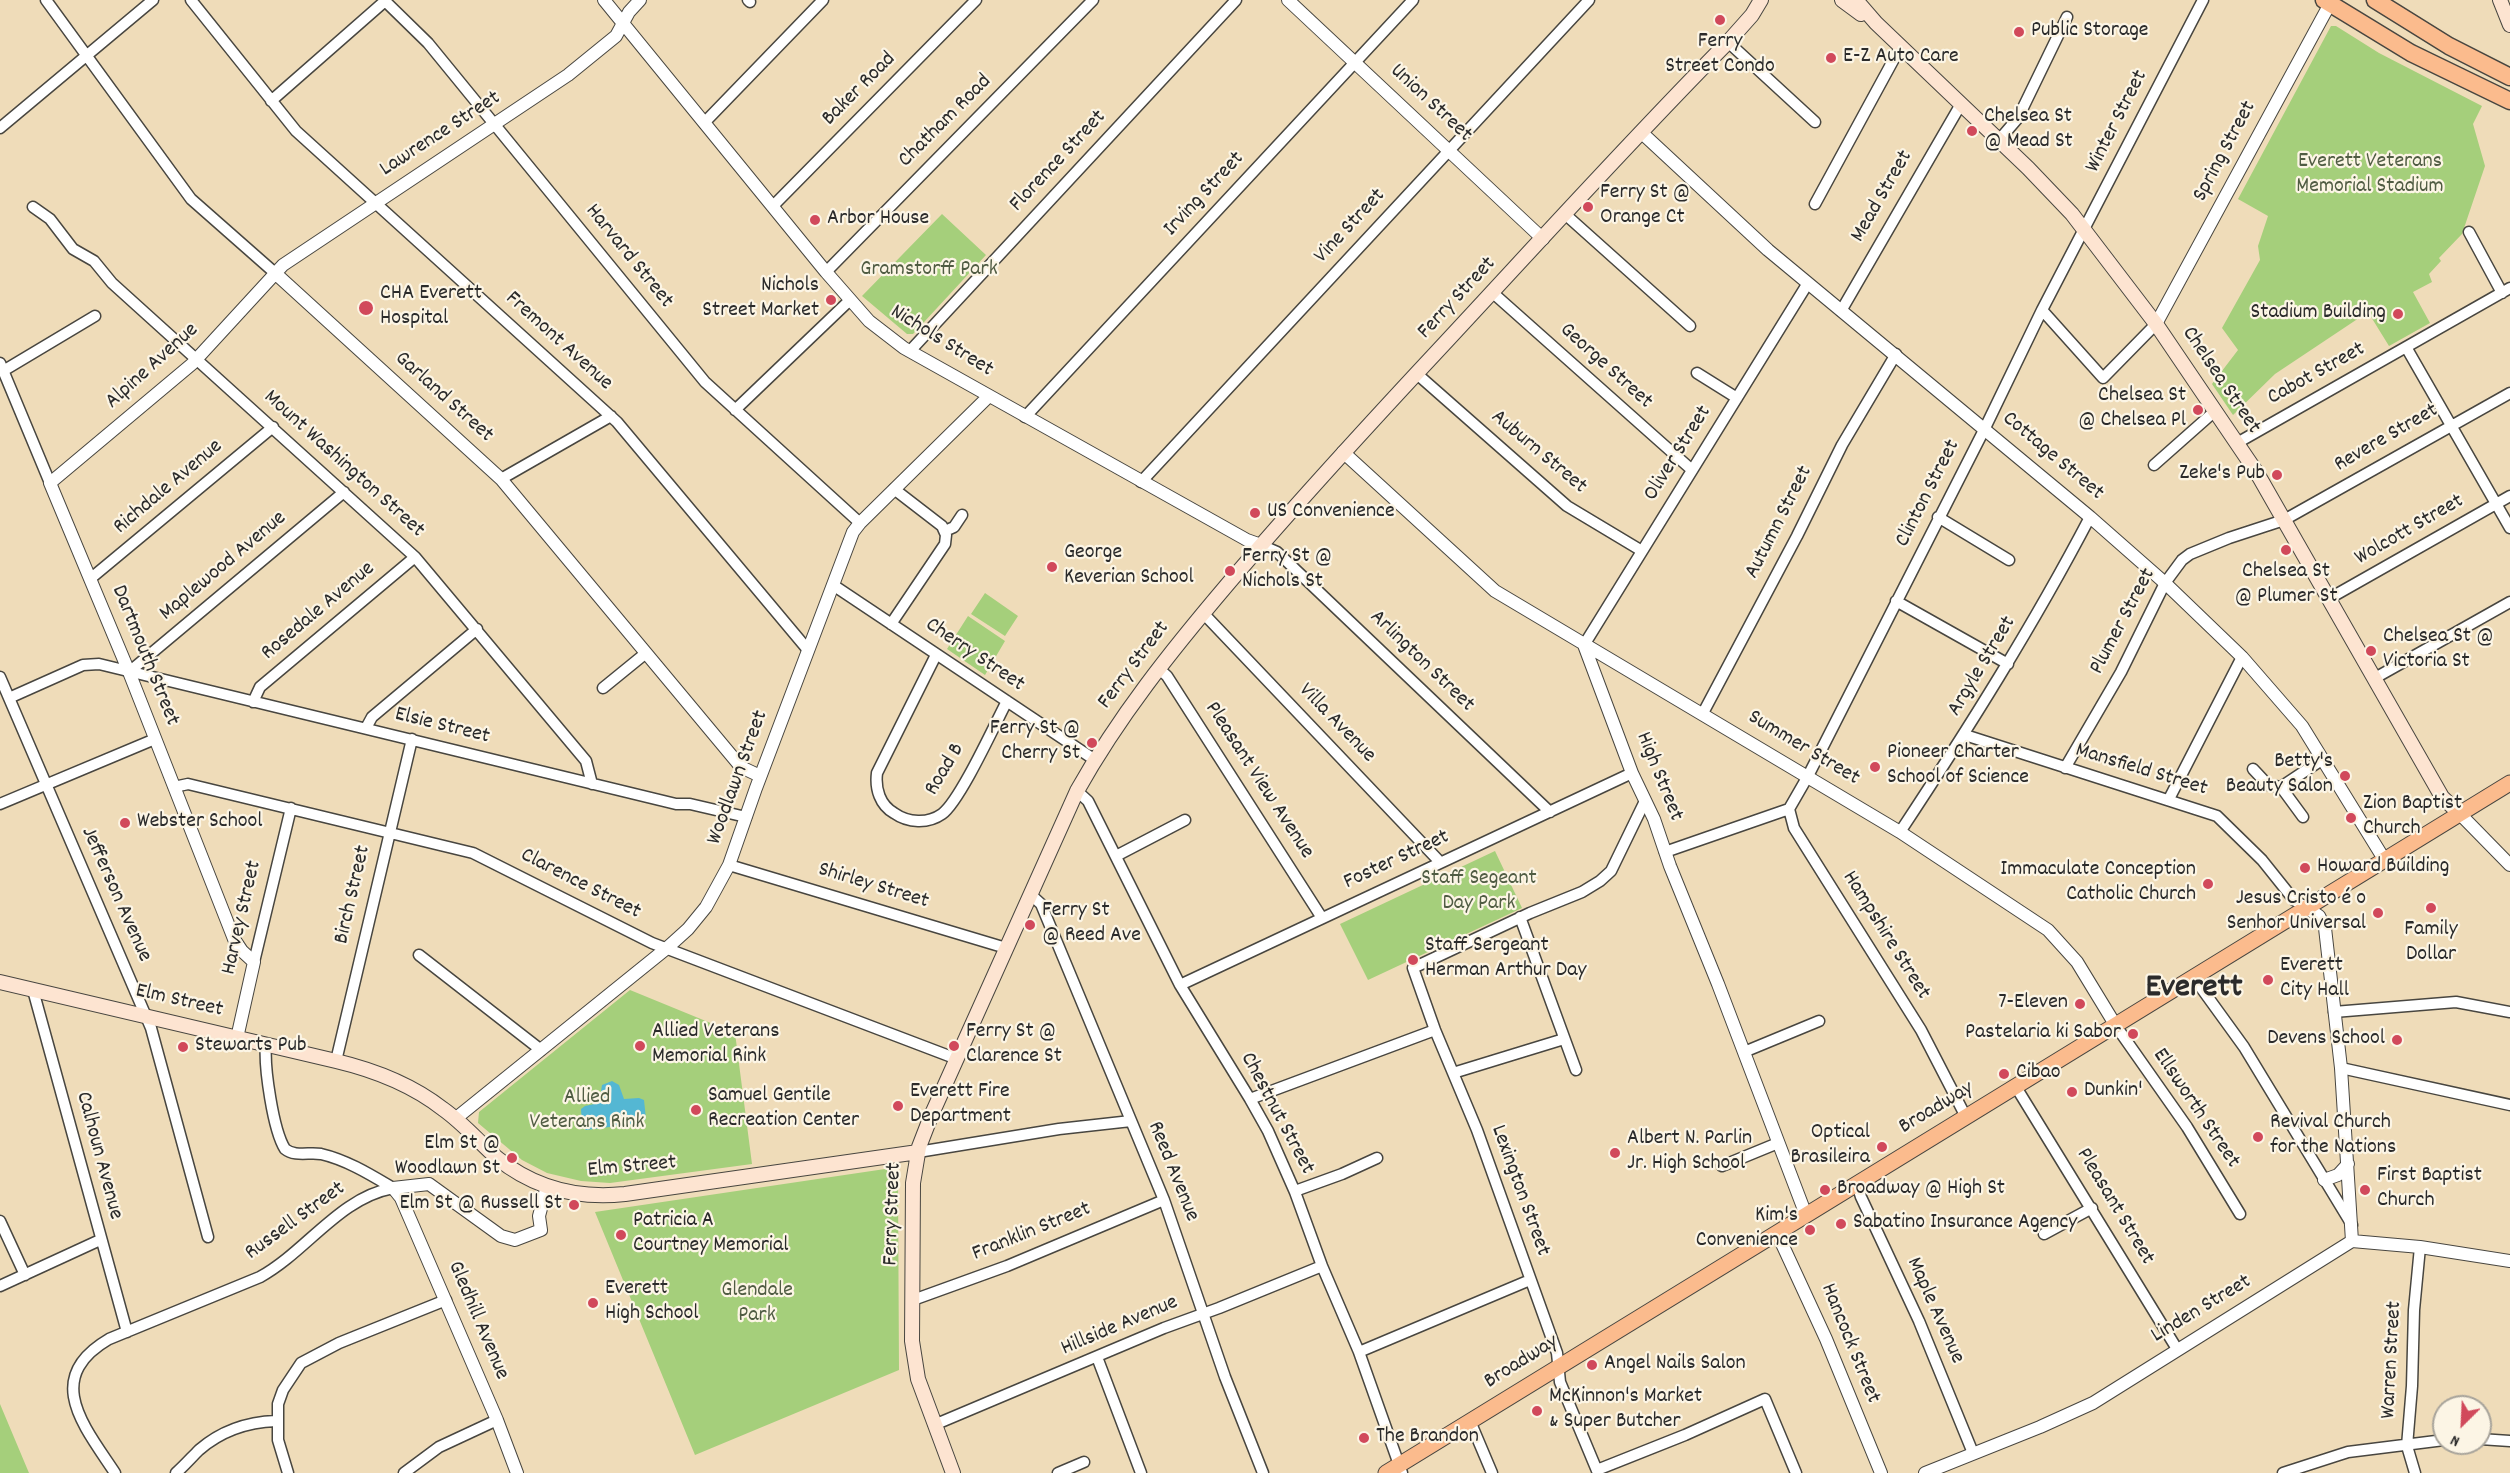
<!DOCTYPE html>
<html>
<head>
<meta charset="utf-8">
<style>
	body { margin:0 }
	#map { position:relative; width:2510px; height:1473px; overflow:hidden; background:#efdcb9; font-family:Dekko,sans-serif }
	canvas { display:block }
	.north { position:absolute; left:2432px; top:1395px; width:60px; height:60px; box-sizing:border-box; background:#fcf5e5; border:2px solid #a8a49b; border-radius:50%; rotate:204deg; font-size:16px; font-weight:700; line-height:24px; text-align:center; color:#2b2b2b }
	.north::after { content:''; display:block; margin:auto; width:21px; height:27px; background:#d1495b; clip-path:polygon(50% 0,100% 100%,50% 72%,0 100%) }
</style>
</head>
<body>
<div id="map">
<canvas width="2510" height="1473"></canvas>
<div class="north">N</div>
</div>
<script>
const c = document.querySelector('canvas').getContext('2d');
c.lineJoin = 'round';
function fill(path, color) { c.fillStyle = color; c.fill(path, 'evenodd'); }
function trace(path, color, width, dash) { c.strokeStyle = color; c.lineWidth = width; c.lineCap = dash ? 'butt' : 'round'; c.setLineDash(dash || []); c.stroke(path); }
function write(font, color, halo, rows, align = 'center') {
  c.font = font + ' Dekko,sans-serif'; c.lineWidth = 4.5; c.setLineDash([]); c.textBaseline = 'middle'; c.strokeStyle = halo; c.fillStyle = color; for (const [text, x, y, turn = 0] of rows) {
    c.save(); c.translate(x, y); c.rotate((+turn || 0) * Math.PI / 180); c.textAlign = isNaN(turn) ? turn : align; if (halo) c.strokeText(text, 0, 0); c.fillText(text, 0, 0); c.restore();
  }
}
fill(new Path2D(`
	M2331,26H2336L2379,53L2482,106L2473,124L2485,166L2462,234L2439,258L2441,261L2429,274L2432,282L2413,292L2430,323L2389,346L2368,312L2275,374L2233,415L2212,384L2238,350L2222,328L2260,260L2258,246L2268,216L2238,199Z
	M942,214L986,255L913,334H907L862,296Z
	M985,593L1018,616L1005,636L971,614Z
	M968,616L1005,641L985,675L947,649Z
	M1495,851L1522,908L1368,980L1340,924Z
	M630,990L735,1033L752,1164L610,1183L581,1181L547,1173L522,1160L478,1123L479,1112Z
	M885,1169L894,1174L898,1183L899,1370L695,1455L595,1212Z
	M0,1404L29,1473H0Z`), '#a5cf7b');
fill(new Path2D(`
	M612,1081L619,1085L624,1099L639,1098L644,1100L646,1119L641,1123L586,1130L582,1126L581,1109L585,1106L599,1103L602,1085Z`), '#54b7d3');
const minor = new Path2D(`
	M46,0L191,199L275,273
	M191,0L296,131L617,422L808,650
	M384,0L428,43L705,382L860,523
	M748,0L750,2
	M1728,42L1815,122
	M271,101L385,1
	M704,123L823,0
	M0,128L153,0
	M1999,140L2018,118L2067,17
	M1815,204L1901,46
	M773,206L976,0
	M33,207L50,219L73,249L94,261L112,283L415,557L586,761L592,784
	M1566,215L1690,326
	M2469,232L2502,293
	M826,272L1093,0
	M1493,293L1692,470
	M2042,310L2103,378L2156,324
	M1841,311L1961,104
	M2406,347L2510,528
	M910,351L1236,0
	M0,363L50,483
	M3,371L95,316
	M1697,373L1737,398
	M1417,374L1567,506L1642,551
	M735,410L850,300
	M1025,417L1413,0
	M2237,443L2510,288
	M2154,465L2215,411
	M501,479L611,416
	M1141,482L1589,0
	M1938,517L2009,560
	M945,531L954,527L962,515
	M1261,545L1277,552L1550,812
	M90,579L273,427
	M833,585L1095,760
	M2330,598L2510,496
	M1896,601L2008,664
	M1203,613L1440,862
	M891,624L945,544L946,535L942,526L894,489
	M1584,645L1808,283
	M936,655L877,773C875,789 880,805 894,813C908,823 928,824 942,814C960,801 995,724 1007,701
	M1158,668L1167,676L1322,918
	M129,672L344,492
	M0,677L151,1028L208,1237
	M2375,678L2510,602
	M603,688L646,653
	M9,698L83,665L99,664L676,804H690L746,817
	M253,702L260,687L415,557
	M1703,713L1797,536L1842,445L1896,354
	M366,728L372,717L477,629
	M1965,735L2217,816L2262,860L2294,900L2307,908
	M2065,768L2121,672L2165,583L2182,560L2190,554L2229,538L2284,520L2510,393
	M2253,769L2268,785L2281,787
	M174,787L188,784L473,853L652,943L957,1059
	M1077,791L1088,801L1180,985L1250,1099L1268,1131L1295,1192L1322,1266L1359,1352L1402,1473
	M2169,799L2242,657
	M0,804L155,739
	M2303,817L2281,787L2323,759
	M1900,832C1968,729 2033,626 2090,517
	M1665,852L1789,809
	M1116,856L1185,820
	M729,865L1006,948
	M1030,894L1041,904L1164,1200L1225,1377L1263,1473
	M1520,917L1576,1070
	M419,955L541,1050
	M254,962L291,808
	M2194,978L2244,1047L2352,1225
	M1180,985L1632,773
	M33,990L127,1332
	M2334,1012L2456,1002L2510,1012
	M2116,1026L2187,1127L2240,1214
	M266,1045C264,1067 273,1130 285,1149C295,1157 309,1152 321,1154C347,1160 371,1175 393,1188
	M1744,1052L1819,1021
	M336,1061L412,739
	M2341,1068L2510,1105
	M1453,1073L1564,1039
	M2016,1087L2177,1349
	M1250,1099L1435,1030
	M1966,1117L1921,1030L1794,828L1789,809L1808,776L1985,428L2042,310L2203,0
	M918,1152L1059,1129L1131,1121
	M1722,1166L1778,1143
	M1857,1184L1861,1197L1919,1321L1973,1453
	M1295,1191L1342,1174L1377,1158
	M0,1221L25,1275
	M2044,1234L2092,1208
	M0,1286L100,1240
	M913,1300L1007,1266L1164,1200
	M1359,1352L1530,1280
	M1097,1357L1141,1473
	M1470,1421L1492,1473
	M934,1425L1164,1328L1219,1308L1322,1266
	M2480,1439L2510,1441
	M1597,1470L1685,1435L1765,1399L1796,1473
	M115,1473C84,1426 42,1378 109,1339L260,1277C307,1251 339,1198 393,1188
	M176,1473C184,1466 191,1458 199,1450C222,1430 247,1422 276,1421
	M288,1473L278,1440V1404L283,1390L301,1363L339,1343L446,1300
	M404,1473L439,1447L497,1420
	M1058,1473L1084,1462
	M1598,1473L1560,1382L1557,1353L1477,1130L1435,1030L1413,968L1530,913L1582,892L1600,881L1611,871L1645,801
	M2283,1473L2348,1452L2444,1440
	M2415,1473L2407,1446L2412,1386L2414,1310L2420,1247`);
const tertiary = new Path2D(`
	M604,0L826,272L869,321L904,348L1247,540L1261,545
	M1288,0L1543,239
	M1642,133L1768,250L2090,517L2165,583L2242,657L2302,726L2384,859
	M275,273L501,479L741,767L760,776
	M2156,324L2332,0
	M1343,452L1495,591L1900,832L2048,930L2077,962L2116,1026
	M1584,645L1632,773L1654,819L1670,866L1718,984L1806,1215
	M2460,814L2510,865
	M2307,908L2319,916L2325,928L2341,1068L2352,1241
	M237,1038L254,962L242,951L234,939L129,672L50,483L192,364L283,265L568,75L616,36L629,12L640,0
	M455,1119L667,948L688,929L706,907L729,865L756,788L853,532L860,523L989,396
	M2324,1180L2338,1175L2348,1164
	M1777,1233L1826,1339L1881,1473
	M517,1473L497,1420L401,1198L393,1188L429,1184L501,1236L515,1240L541,1230L539,1216L547,1186
	M1925,1473L2040,1427L2093,1403L2352,1241L2420,1247L2510,1261`);
const secondary = new Path2D(`
	M1842,0L1861,14
	M1856,0L1876,23L2028,168L2072,214L2156,324L2257,473L2442,797L2460,814
	M2500,0L2510,25
	M0,982L336,1061C374,1070 411,1084 443,1109C463,1123 479,1142 497,1158C534,1188 578,1199 625,1194L918,1152
	M953,1473L918,1379L912,1341L913,1183L919,1147L931,1116L1077,791C1119,716 1171,651 1227,585C1288,513 1352,443 1417,373C1520,263 1622,149 1728,42L1752,15L1761,0`);
const primary = new Path2D(`
	M1386,1473L2510,783`);
const trunk = new Path2D(`
	M2324,0L2411,53L2510,101
	M2375,0L2449,46L2510,77`);
trace(minor, '#484640', 13);
trace(tertiary, '#484640', 14);
trace(secondary, '#484640', 16);
trace(primary, '#484640', 17);
trace(trunk, '#484640', 19);
trace(minor, '#fff', 10);
trace(tertiary, '#fff', 12);
trace(secondary, '#fde4d1', 14);
trace(primary, '#fbbb8d', 15);
trace(trunk, '#fbbb8d', 16);
for (const [x, y, r, color] of [
	[1720,20,6,"#d1495b"],
	[2019,32,6,"#d1495b"],
	[1831,58,6,"#d1495b"],
	[1972,131,6,"#d1495b"],
	[1588,207,6,"#d1495b"],
	[815,220,6,"#d1495b"],
	[831,300,6,"#d1495b"],
	[366,308,8,"#d1495b"],
	[2398,314,6,"#d1495b"],
	[2198,410,6,"#d1495b"],
	[2277,475,6,"#d1495b"],
	[1255,513,6,"#d1495b"],
	[2286,550,6,"#d1495b"],
	[1052,567,6,"#d1495b"],
	[1230,571,6,"#d1495b"],
	[2371,651,6,"#d1495b"],
	[1092,743,6,"#d1495b"],
	[1875,767,6,"#d1495b"],
	[2345,776,6,"#d1495b"],
	[2351,818,6,"#d1495b"],
	[125,823,6,"#d1495b"],
	[2305,868,6,"#d1495b"],
	[2208,884,6,"#d1495b"],
	[2431,908,6,"#d1495b"],
	[2378,913,6,"#d1495b"],
	[1030,925,6,"#d1495b"],
	[1413,960,6,"#d1495b"],
	[2268,980,6,"#d1495b"],
	[2080,1004,6,"#d1495b"],
	[2133,1034,6,"#d1495b"],
	[2397,1040,6,"#d1495b"],
	[640,1046,6,"#d1495b"],
	[954,1046,6,"#d1495b"],
	[183,1047,6,"#d1495b"],
	[2004,1074,6,"#d1495b"],
	[2072,1092,6,"#d1495b"],
	[898,1106,6,"#d1495b"],
	[696,1110,6,"#d1495b"],
	[2258,1137,6,"#d1495b"],
	[1882,1147,6,"#d1495b"],
	[1615,1153,6,"#d1495b"],
	[512,1158,6,"#d1495b"],
	[1825,1190,6,"#d1495b"],
	[2365,1190,6,"#d1495b"],
	[574,1205,6,"#d1495b"],
	[1841,1224,6,"#d1495b"],
	[1810,1230,6,"#d1495b"],
	[621,1235,6,"#d1495b"],
	[593,1303,6,"#d1495b"],
	[1592,1365,6,"#d1495b"],
	[1537,1411,6,"#d1495b"],
	[1364,1438,6,"#d1495b"]
]) { const dot = new Path2D(); dot.arc(x, y, r, 0, 2 * Math.PI); c.fillStyle = color; c.fill(dot); trace(dot, '#fcf5e5', 2); }
write('22px', '#2b2b2b', '#fcf5e5', [
	["Public Storage",2031,32],
	["Ferry",1720,43,"center"],
	["Street Condo",1720,68,"center"],
	["E-Z Auto Care",1843,58],
	["Chelsea St",1984,118],
	["@ Mead St",1984,143],
	["Ferry St @",1600,194],
	["Orange Ct",1600,219],
	["Arbor House",827,220],
	["Nichols",819,287,"right"],
	["Street Market",819,312,"right"],
	["CHA Everett",380,295],
	["Hospital",380,320],
	["Stadium Building",2386,314,"right"],
	["Chelsea St",2186,397,"right"],
	["@ Chelsea Pl",2186,422,"right"],
	["Zeke's Pub",2265,475,"right"],
	["US Convenience",1267,513],
	["George",1064,554],
	["Keverian School",1064,579],
	["Ferry St @",1242,558],
	["Nichols St",1242,583],
	["Chelsea St",2286,573,"center"],
	["@ Plumer St",2286,598,"center"],
	["Chelsea St @",2383,638],
	["Victoria St",2383,663],
	["Ferry St @",1080,730,"right"],
	["Cherry St",1080,755,"right"],
	["Pioneer Charter",1887,754],
	["School of Science",1887,779],
	["Betty's",2333,763,"right"],
	["Beauty Salon",2333,788,"right"],
	["Zion Baptist",2363,805],
	["Church",2363,830],
	["Webster School",137,823],
	["Howard Building",2317,868],
	["Immaculate Conception",2196,871,"right"],
	["Catholic Church",2196,896,"right"],
	["Jesus Cristo é o",2366,900,"right"],
	["Senhor Universal",2366,925,"right"],
	["Ferry St",1042,912],
	["@ Reed Ave",1042,937],
	["Family",2431,931,"center"],
	["Dollar",2431,956,"center"],
	["Staff Sergeant",1425,947],
	["Herman Arthur Day",1425,972],
	["Everett",2280,967],
	["City Hall",2280,992],
	["7-Eleven",2068,1004,"right"],
	["Allied Veterans",652,1033],
	["Memorial Rink",652,1058],
	["Ferry St @",966,1033],
	["Clarence St",966,1058],
	["Pastelaria ki Sabor",2121,1034,"right"],
	["Devens School",2385,1040,"right"],
	["Stewarts Pub",195,1047],
	["Cibao",2016,1074],
	["Dunkin'",2084,1092],
	["Everett Fire",910,1093],
	["Department",910,1118],
	["Samuel Gentile",708,1097],
	["Recreation Center",708,1122],
	["Revival Church",2270,1124],
	["for the Nations",2270,1149],
	["Optical",1870,1134,"right"],
	["Brasileira",1870,1159,"right"],
	["Albert N. Parlin",1627,1140],
	["Jr. High School",1627,1165],
	["Elm St @",500,1145,"right"],
	["Woodlawn St",500,1170,"right"],
	["First Baptist",2377,1177],
	["Church",2377,1202],
	["Broadway @ High St",1837,1190],
	["Elm St @ Russell St",562,1205,"right"],
	["Kim's",1798,1217,"right"],
	["Convenience",1798,1242,"right"],
	["Patricia A",633,1222],
	["Courtney Memorial",633,1247],
	["Sabatino Insurance Agency",1853,1224],
	["Everett",605,1290],
	["High School",605,1315],
	["Angel Nails Salon",1604,1365],
	["McKinnon's Market",1549,1398],
	["& Super Butcher",1549,1423],
	["The Brandon",1376,1438]
], 'left');
write('22px', '#2b2b2b', '#fcf5e5', [
	["Baker Road",860,90,-45],
	["Union Street",1430,104,43],
	["Chatham Road",946,122,-45],
	["Winter Street",2118,122,-63],
	["Lawrence Street",441,135,-33],
	["Spring Street",2226,152,-62],
	["Florence Street",1059,162,-47],
	["Irving Street",1205,195,-47],
	["Mead Street",1883,197,-60],
	["Vine Street",1351,227,-47],
	["Harvard Street",628,257,51],
	["Ferry Street",1458,299,-47],
	["Fremont Avenue",558,342,42],
	["Nichols Street",941,342,32],
	["Alpine Avenue",153,367,-42],
	["George Street",1605,367,42],
	["Cabot Street",2317,375,-29],
	["Chelsea Street",2220,381,56],
	["Garland Street",443,398,42],
	["Revere Street",2387,439,-30],
	["Auburn Street",1538,453,40],
	["Oliver Street",1679,454,-58],
	["Cottage Street",2052,457,40],
	["Mount Washington Street",343,465,42],
	["Richdale Avenue",169,488,-40],
	["Clinton Street",1929,494,-63],
	["Autumn Street",1780,523,-63],
	["Wolcott Street",2410,531,-30],
	["Maplewood Avenue",224,567,-40],
	["Rosedale Avenue",319,612,-40],
	["Plumer Street",2124,622,-62],
	["Dartmouth Street",144,656,68],
	["Cherry Street",974,656,34],
	["Arlington Street",1421,662,44],
	["Ferry Street",1135,666,-53],
	["Argyle Street",1983,667,-59],
	["Villa Avenue",1336,724,46],
	["Elsie Street",442,727,14],
	["Summer Street",1803,749,31],
	["Road B",946,770,-59],
	["Mansfield Street",2141,771,17],
	["High Street",1658,777,68],
	["Woodlawn Street",739,778,-70],
	["Pleasant View Avenue",1258,781,57],
	["Foster Street",1397,861,-25],
	["Clarence Street",580,885,27],
	["Shirley Street",873,887,17],
	["Jefferson Avenue",115,895,66],
	["Birch Street",354,895,-77],
	["Harvey Street",243,918,-77],
	["Hampshire Street",1885,936,58],
	["Elm Street",179,1002,13],
	["Broadway",1937,1109,-31],
	["Ellsworth Street",2195,1109,56],
	["Chestnut Street",1276,1114,62],
	["Calhoun Avenue",98,1156,75],
	["Elm Street",632,1168,-5],
	["Reed Avenue",1172,1172,68],
	["Lexington Street",1519,1191,70],
	["Pleasant Street",2114,1207,59],
	["Ferry Street",894,1214,-88],
	["Russell Street",296,1222,-36],
	["Franklin Street",1032,1233,-22],
	["Linden Street",2202,1310,-31],
	["Maple Avenue",1934,1311,66],
	["Gledhill Avenue",477,1321,67],
	["Hillside Avenue",1120,1327,-23],
	["Hancock Street",1849,1344,68],
	["Warren Street",2393,1360,-87],
	["Broadway",1522,1363,-32]
]);
write('22px', '#505c43', '#fcf5e5', [
	["Everett Veterans",2370,163],
	["Memorial Stadium",2370,188],
	["Gramstorff Park",929,271],
	["Staff Segeant",1479,880],
	["Day Park",1479,905],
	["Allied",587,1099],
	["Veterans Rink",587,1124],
	["Glendale",757,1292],
	["Park",757,1317]
]);
write('bold 34px', '#2b2b2b', '#fcf5e5', [
	["Everett",2194,990]
]);
</script>
</body>
</html>
